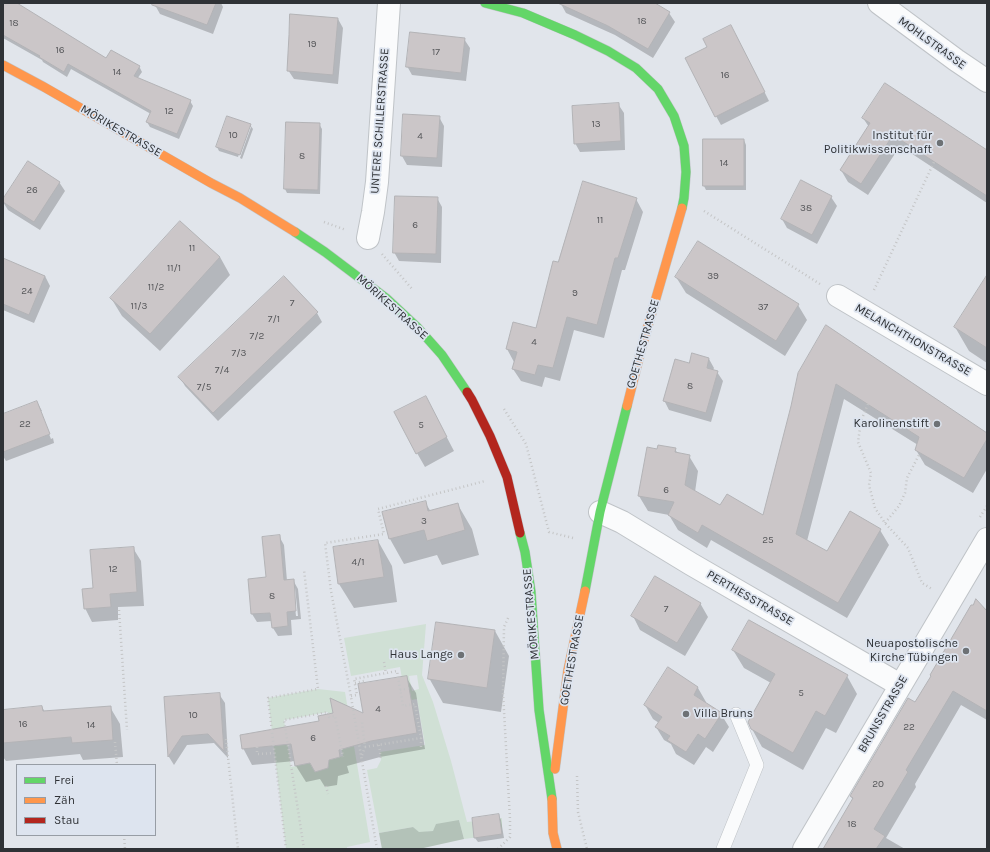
<!DOCTYPE html>
<html>
<head>
<meta charset="utf-8">
<style>
	body { margin:0 }
	#map { position:relative; width:990px; height:852px; overflow:hidden; background:#e1e5eb; font-family:Karla,sans-serif }
	canvas { display:block }
	.frame { position:absolute; inset:0; border:4px solid #2f3236; pointer-events:none }
	.legend { position:absolute; left:16px; top:764px; width:140px; height:72px; box-sizing:border-box; background:#dde4ef; border:1px solid #979da5; margin:0; padding:5px 7px; list-style:none; font-size:12px; color:#2f3236 }
	.legend li { display:flex; align-items:center; gap:8px; height:20px }
	.legend b { width:20px; border:1px solid #979da5 }
</style>
</head>
<body>
<div id="map">
<canvas width="990" height="852"></canvas>
<div class="frame"></div>
<ul class="legend">
<li><b style="height:5px;background:#63d668"></b>Frei</li>
<li><b style="height:5px;background:#ff974d"></b>Zäh</li>
<li><b style="height:5px;background:#b3261e"></b>Stau</li>
</ul>
</div>
<script>
const c = document.querySelector('canvas').getContext('2d');
c.lineJoin = 'round';
function fill(path, color) { c.fillStyle = color; c.fill(path, 'evenodd'); }
function trace(path, color, width, dash) { c.strokeStyle = color; c.lineWidth = width; c.lineCap = dash ? 'butt' : 'round'; c.setLineDash(dash || []); c.stroke(path); }
function write(font, color, halo, rows, align = 'center') {
  c.font = font + ' Karla,sans-serif'; c.lineWidth = 3.5; c.setLineDash([]); c.textBaseline = 'middle'; c.strokeStyle = halo; c.fillStyle = color; for (const [text, x, y, turn = 0] of rows) {
    c.save(); c.translate(x, y); c.rotate((+turn || 0) * Math.PI / 180); c.textAlign = isNaN(turn) ? turn : align; if (halo) c.strokeText(text, 0, 0); c.fillText(text, 0, 0); c.restore();
  }
}
fill(new Path2D(`
	M426,624L422,675L433,702L451,761L467,822L502,818V834L464,839L459,820L433,831L419,833L413,827L379,833L367,770L377,768L381,760L380,752L425,745L417,699L406,701L400,667L351,676L344,638ZM417,675L419,689L412,691L409,676Z
	M318,689L345,692L370,842L347,847V849H286L268,698ZM328,712L329,717L335,716L343,756L329,760L328,766C323,771 319,771 313,769L310,763L291,767L284,720Z`), '#d0e0d5');
fill(new Path2D(`
	M459,820L464,839L419,849H382L379,833L413,827L419,832L433,831L436,824Z`), '#b3c2b8');
fill(new Path2D(`
	M3,3H15L107,59L139,66L142,72L137,79L190,101L193,106L179,139L150,127L147,122L151,114L71,69L67,77L43,62L42,60L3,38Z
	M156,3H221L223,7L213,34L160,14L155,5Z
	M562,3H653L669,13L675,22L653,58L615,35L566,13L561,4Z
	M338,19L343,28L338,84L294,79L288,70Z
	M736,35L769,101L721,125L716,116L709,48Z
	M464,39L470,48L466,81L412,75L407,66Z
	M618,104L624,113L625,150L580,152L575,143Z
	M439,117L444,126L442,167L407,165L402,156Z
	M863,118L987,152V203L900,146L868,195L848,182L841,170L869,127Z
	M319,124L322,129L320,194L287,193L285,189Z
	M250,125L253,129L242,159L240,158L251,127H249L238,157L219,151L217,147Z
	M744,140L746,145V190H706L704,186Z
	M59,182L65,191L40,230L8,210L3,202V201Z
	M831,197L837,206L817,244L787,228L782,219Z
	M437,198L442,207L441,263L399,261L394,252Z
	M636,199L643,212L625,270H622L604,338L574,330L560,381L545,377L542,387L521,381L513,369L514,362L507,349L536,329L558,263Z
	M220,257L230,275L160,351L122,316L111,298Z
	M3,262L45,276L50,286L34,323L3,310Z
	M676,277L798,305L807,320L785,356L686,293Z
	M284,278L317,313L322,322L218,421L185,386L180,377Z
	M987,288V363L969,351L955,327Z
	M826,327L987,434V469L973,493L925,465L916,450L918,445L844,399L807,541L827,553L880,530L889,545L847,618L711,540L707,548L678,530L669,515L648,511L639,496L658,450L675,449L678,454L689,456L698,471L695,492L721,507L764,516Z
	M709,359L714,368L713,370L717,372L723,381L711,422L669,410L664,400L690,364Z
	M37,402L42,411H40L51,439L53,438L54,443L6,461L3,456V415Z
	M433,411L454,451L425,467L417,453Z
	M425,502L431,512L458,505L472,529L479,555L442,565L437,555L404,564L390,539L383,513Z
	M279,536L284,545L287,581L293,580L298,589L301,619L291,620L292,635L278,636L273,628L272,621L257,622L252,614L250,580L267,578ZM293,588H295L298,616H296Z
	M378,541L392,566L397,602L354,608L339,584Z
	M133,548L141,561L144,606L118,607V620L92,622L85,608L94,589Z
	M976,602L987,610V720L961,705L915,784L916,787L886,838L905,849H824L853,801L851,796L915,704Z
	M700,603L708,617L685,656L640,630L633,616Z
	M495,631L509,656L501,712L443,703L429,678Z
	M733,650L847,676L857,694L836,733L826,728L803,770L762,747L752,729L771,683L744,668Z
	M669,668L698,688L706,702L705,703L721,714L729,727L713,752L706,747L694,765L676,754L671,744L664,740L656,727L659,723L653,719L645,705Z
	M406,677L416,693L425,749L380,757L347,766L349,773L338,776L337,785L325,787L320,779L306,782L296,766L295,761L252,765L243,748L364,714Z
	M219,694L225,703L228,758L214,743L187,745L174,765L169,757L165,698Z
	M42,707L45,712L110,707L120,724L123,757L83,760L80,754L6,761L3,757V711Z
	M499,816L501,820L504,838L478,842L475,838Z`), '#0003');
const building = new Path2D(`
	M3,3H17L106,58L111,50L140,66L134,76L191,100L177,134L146,122L151,111L68,64L64,72L39,57L40,56L3,35Z
	M153,3H216L207,25L152,5Z
	M558,3H655L670,12L648,49L608,26Z
	M290,14L338,18L333,75L287,71L289,35Z
	M731,25L765,92L715,117L685,58L707,47L703,39Z
	M410,32L465,38L461,73L406,67Z
	M885,83L987,150V196L893,135L861,184L840,170L870,123L862,118Z
	M619,103L621,141L574,144L572,106Z
	M403,114L440,116L437,158L401,156Z
	M227,116L251,124L240,155L216,147Z
	M286,122L320,123L318,190L284,189Z
	M703,139H744V186H703Z
	M28,161L60,182L34,222L3,202V199Z
	M801,180L832,196L812,235L781,219Z
	M583,181L637,198L618,258H615L597,325L567,317L553,368L538,365L535,375L512,369L517,352L506,349L513,322L536,328L553,261L558,262Z
	M395,196L438,197L436,254L393,253Z
	M180,221L220,257L150,334L110,298Z
	M698,241L799,304L776,341L675,277Z
	M3,258L45,276L29,315L3,304Z
	M987,275V348L954,327Z
	M284,276L318,312L213,413L178,377Z
	M826,325L987,433V439L964,478L915,450L919,437L836,384L796,534L827,551L850,511L881,529L838,603L702,525L698,533L668,515L674,502L638,496L647,447L657,449L658,445L676,448L675,452L690,455L685,485L720,505L727,494L763,515L791,406L798,373Z
	M692,353L709,358L707,368L718,371L706,413L663,401L675,359L689,363Z
	M426,396L447,437L416,454L394,412Z
	M37,401L50,434L3,452V414Z
	M426,501L428,511L458,503L465,530L427,541L424,530L389,539L382,512Z
	M280,535L284,580L294,579L296,611L287,612L288,626L272,628L270,613L251,614L248,579L266,577L262,537Z
	M378,540L384,577L338,584L333,547Z
	M134,547L137,592L110,594L111,607L84,609L82,589L93,588L90,550Z
	M655,576L701,603L677,643L631,616Z
	M976,599L987,611V711L953,691L906,770L908,772L874,829L885,836L876,849H823L853,798L850,796L908,698L915,702L931,676L930,675L971,605H973Z
	M749,620L848,675L825,716L816,711L793,753L751,729L748,722L775,674L732,650Z
	M436,622L495,630L487,688L428,679Z
	M668,667L698,687L694,695L722,713L705,739L698,734L686,752L667,740L670,736L655,727L662,717L644,705Z
	M407,676L417,733L371,741L339,750L340,757L329,760L328,768L315,772L310,763L295,766L291,744L242,749L240,735L319,721L318,716L333,713L330,698L363,713L358,684Z
	M220,693L224,751L208,734L182,736L168,757L164,697Z
	M42,706L43,711L111,706L113,740L72,743L71,737L3,743V710Z
	M499,814L502,834L474,838L472,818Z`);
fill(building, '#cbc6c8');
trace(building, '#b3b3b6', 1);
const lane = new Path2D(`
	M723,849L757,765L736,714`);
const street = new Path2D(`
	M879,3L956,60L987,81
	M368,238L373,212L377,182L389,3
	M838,296L987,384
	M600,512L622,522L691,564L900,685
	M804,849L987,539`);
const fast = new Path2D(`
	M485,3L523,13L575,35L608,51L636,68L658,89L674,116L684,146L686,172L684,198L682,208
	M295,232L325,252L386,298L418,328L442,355L467,392
	M520,533L525,552L531,592L539,710L552,799
	M585,591L600,512L627,406`);
const slow = new Path2D(`
	M3,65L44,87L211,183L240,198L295,232
	M627,406L641,350L682,208
	M555,769L568,670L585,591
	M552,799L553,833L557,849`);
const jam = new Path2D(`
	M467,392L472,400L490,436L507,477L520,533`);
trace(lane, '#bfc3c7', 14);
trace(street, '#bfc3c7', 24);
trace(fast, '#bfc3c7', 10);
trace(slow, '#bfc3c7', 10);
trace(jam, '#bfc3c7', 10);
trace(new Path2D(`
	M704,211L820,284
	M324,222L346,230
	M382,254L413,290
	M874,290L934,162
	M868,404L861,421L858,442L871,473L869,485L875,508L885,523L908,548L922,583L932,589
	M504,409L526,444L549,532L573,538
	M980,517L987,506
	M885,523L899,506L905,493L907,478L920,453
	M119,610L127,730
	M384,662L386,674
	M355,683L364,681L365,683
	M400,690L411,688
	M351,696L357,695L354,679L397,671L403,706L415,704L421,738L365,747
	M421,738V750
	M226,739L238,849
	M115,742L117,765
	M379,745L381,760
	M257,747V754L274,753
	M362,755L365,747L362,722
	M577,776L578,812L587,849
	M326,786L328,794
	M124,835L125,849
	M286,849L268,698L318,689L304,570
	M304,849L284,720L328,712L329,717L335,716L343,757
	M377,849L350,691L331,591L325,543L384,534L378,509L485,481
	M498,849L510,837V819L503,693L504,627L509,616`), '#c4c5c6', 2.5, [1, 3]);
trace(lane, '#fafbfc', 13);
trace(street, '#fafbfc', 22);
trace(fast, '#63d668', 9);
trace(slow, '#ff974d', 9);
trace(jam, '#b3261e', 9);
for (const [x, y, r, color] of [
	[940,143,4,"#6d7175"],
	[937,424,4,"#6d7175"],
	[966,651,4,"#6d7175"],
	[461,655,4,"#6d7175"],
	[686,714,4,"#6d7175"]
]) { const dot = new Path2D(); dot.arc(x, y, r, 0, 2 * Math.PI); c.fillStyle = color; c.fill(dot); trace(dot, '#dde4ef', 1.5); }
write('10px', '#56575a', null, [
	["18",642,21],
	["18",14,23],
	["19",312,44],
	["16",60,50],
	["17",436,52],
	["14",117,72],
	["16",725,75],
	["12",169,111],
	["13",596,124],
	["10",233,135],
	["4",420,136],
	["8",302,156],
	["14",724,163],
	["26",32,190],
	["38",806,208],
	["11",600,220],
	["6",415,225],
	["11",192,248],
	["11/1",174,268],
	["39",713,276],
	["11/2",156,287],
	["24",27,291],
	["9",575,293],
	["7",292,303],
	["11/3",139,306],
	["37",763,307],
	["7/1",274,319],
	["7/2",257,336],
	["4",534,342],
	["7/3",239,353],
	["7/4",222,370],
	["8",690,386],
	["7/5",204,387],
	["22",25,424],
	["5",421,425],
	["6",666,490],
	["3",424,521],
	["25",768,540],
	["4/1",358,562],
	["12",113,569],
	["8",272,596],
	["7",666,609],
	["5",801,693],
	["4",378,709],
	["10",193,715],
	["16",23,724],
	["14",91,725],
	["22",909,727],
	["6",313,738],
	["20",878,784],
	["18",852,824]
]);
write('12px', '#2f3236', '#dde4ef', [
	["MOHLSTRASSE",932,43,36],
	["UNTERE SCHILLERSTRASSE",380,121,-86],
	["MÖRIKESTRASSE",121,131,30],
	["MÖRIKESTRASSE",392,307,42],
	["MELANCHTHONSTRASSE",913,340,30],
	["GOETHESTRASSE",643,344,-74],
	["PERTHESSTRASSE",750,598,30],
	["MÖRIKESTRASSE",531,614,-95],
	["GOETHESTRASSE",572,660,-80],
	["BRUNSSTRASSE",883,714,-60]
]);
write('12px', '#2f3236', '#dde4ef', [
	["Institut für",932,136],
	["Politikwissenschaft",932,150],
	["Karolinenstift",929,424],
	["Neuapostolische",958,644],
	["Kirche Tübingen",958,658],
	["Haus Lange",453,655],
	["Villa Bruns",694,714,"left"]
], 'right');
</script>
</body>
</html>
